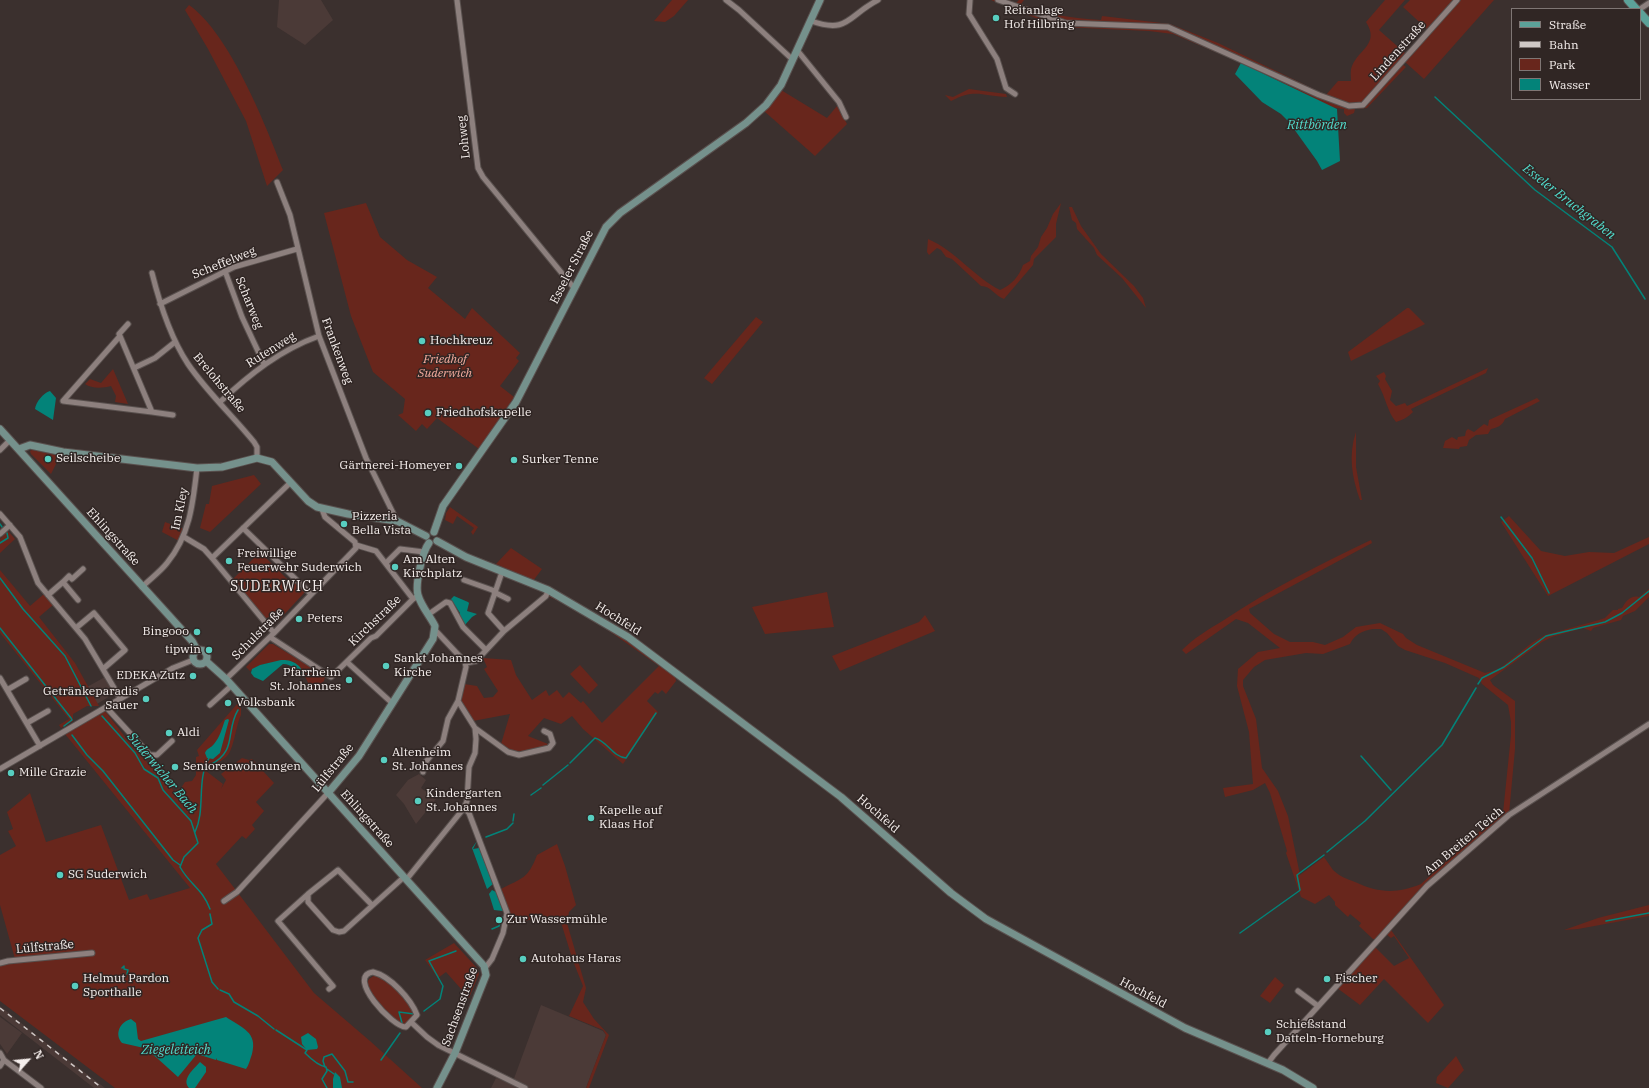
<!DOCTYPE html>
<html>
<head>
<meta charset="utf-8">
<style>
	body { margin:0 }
	#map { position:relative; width:1649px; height:1088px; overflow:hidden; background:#3b302e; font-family:"IBM Plex Serif",serif }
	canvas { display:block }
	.legend { position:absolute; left:1511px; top:8px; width:130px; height:92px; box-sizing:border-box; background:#302624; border:1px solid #7f7674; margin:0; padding:5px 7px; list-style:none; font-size:12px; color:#f5eeec }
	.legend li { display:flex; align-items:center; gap:8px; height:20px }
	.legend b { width:20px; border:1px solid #7f7674 }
	.north { position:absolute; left:8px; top:1040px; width:40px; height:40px; -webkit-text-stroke:3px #302624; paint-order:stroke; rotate:63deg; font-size:11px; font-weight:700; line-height:16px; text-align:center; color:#f5eeec }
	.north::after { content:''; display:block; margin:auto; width:14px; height:18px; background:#f5eeec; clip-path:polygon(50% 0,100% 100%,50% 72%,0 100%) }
</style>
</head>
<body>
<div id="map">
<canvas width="1649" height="1088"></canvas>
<ul class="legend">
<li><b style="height:5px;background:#5ca299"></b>Straße</li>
<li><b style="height:5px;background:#d0c8c6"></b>Bahn</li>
<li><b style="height:11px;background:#68261c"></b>Park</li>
<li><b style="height:11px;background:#038379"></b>Wasser</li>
</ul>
<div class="north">N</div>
</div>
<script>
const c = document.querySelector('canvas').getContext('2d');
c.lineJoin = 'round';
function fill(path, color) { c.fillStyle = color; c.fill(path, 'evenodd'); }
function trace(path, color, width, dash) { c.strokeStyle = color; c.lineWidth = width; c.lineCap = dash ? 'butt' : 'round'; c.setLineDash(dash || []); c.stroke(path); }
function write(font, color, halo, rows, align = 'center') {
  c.font = font + ' "IBM Plex Serif",serif'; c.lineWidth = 3; c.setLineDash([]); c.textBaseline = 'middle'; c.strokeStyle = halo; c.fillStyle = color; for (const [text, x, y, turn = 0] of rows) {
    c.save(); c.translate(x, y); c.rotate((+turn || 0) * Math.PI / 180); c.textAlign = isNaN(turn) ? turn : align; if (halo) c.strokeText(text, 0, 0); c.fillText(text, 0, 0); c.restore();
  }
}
fill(new Path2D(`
	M279,0H321L333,20L305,45L277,27Z
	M105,677L115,693L97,704L87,687Z
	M419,774L426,780L421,788L436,799L416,824L404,804L396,795L408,780Z
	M541,1005L603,1031L606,1035L586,1088H491L496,1078L512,1084Z
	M0,1006L45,1042L105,1088H94L0,1015Z
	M0,1017L22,1033L7,1054L0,1044Z`), '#4b3a37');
fill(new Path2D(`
	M672,0H688L674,16L665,22L654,21Z
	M991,0H1009L1016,3L1019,0H1024L1021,4C1050,15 1071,18 1101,20L1102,16L1170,24L1218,43L1326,95L1338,81H1351C1351,77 1350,70 1352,66C1359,49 1380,44 1366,22L1385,0H1405L1379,30L1405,53L1399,61L1406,67L1367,108L1355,109L1354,113L1347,116L1344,113V109L1330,107L1244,64L1173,34L1149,31L1063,27L1048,23Z
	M1410,0H1453L1427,29L1403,7Z
	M1461,0H1494L1424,79L1405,62Z
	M189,5C229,33 265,123 283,170L267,186L246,121L208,49L185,10Z
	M969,89L1006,94L1007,97C982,96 975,88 951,101L945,95L953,97Z
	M781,90L827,118L837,106L847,124L815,156L764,111Z
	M366,203L380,237L407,260L437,277L428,288L465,319L472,308L520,353L516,358L519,361L500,386L514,397L479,449L437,418L427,429L422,424L416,431L398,415L403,413L405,399L373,372L351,316L324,213Z
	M1061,203L1056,224V237L1034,259L1033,265L1004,299C995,296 991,286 981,286L952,259L946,257L941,250L937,248L929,255L927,252L928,239C956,251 974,277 1000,290C1011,285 1019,277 1023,265L1030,261L1031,256L1038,247L1041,237L1047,228L1053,214Z
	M1069,207H1072L1081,226L1101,254L1134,286L1143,298L1146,308L1122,278L1097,255L1094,248L1077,229L1076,223L1072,220Z
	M1407,308H1409L1425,324L1351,361L1348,352Z
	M756,317L763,322L712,384L704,378Z
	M1488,368L1486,373L1411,409L1413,412C1408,417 1403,420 1396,422C1387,411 1386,398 1378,384L1380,381L1376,376L1384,372L1386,376L1385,379L1392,391L1390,400L1396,406L1405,403L1407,406Z
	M113,369L128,404L115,402L116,396L111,386C103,388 92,389 85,384L90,379L101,383Z
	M1537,398L1540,401L1505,419C1503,425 1497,428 1491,429L1488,434L1476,435L1469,440L1467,446L1460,447L1459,449L1443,448L1445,441L1452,437L1457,440L1458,437L1465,436L1466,431L1468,429L1474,432L1484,424L1488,426L1489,420Z
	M1356,432V467L1362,500H1360C1352,478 1348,455 1356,432Z
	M32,450L60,456L51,474L31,454L30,451Z
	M254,475L261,484L210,532L200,528L206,504H209L212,486Z
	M450,507L478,527L473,535L471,532L474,528L457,516L453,524L445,520L446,513Z
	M1509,516L1541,551L1565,556L1589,552L1614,553L1649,537V544L1548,596L1501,522Z
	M165,522L184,529L179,541L162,532Z
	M8,531L15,539L0,553V539Z
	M1371,540L1372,543L1249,609L1250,613L1274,634L1290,642H1313L1325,645L1343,637L1356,627L1380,623L1403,634L1406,638L1417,645L1485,673L1499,669L1533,642L1545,635L1599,620L1605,618L1613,610H1618V609L1622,608C1626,601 1631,595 1639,597L1649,589V597L1635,611L1623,616L1621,620L1593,628L1591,631L1583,628L1552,637L1542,642L1490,680L1493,685L1515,701V749L1509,814L1426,885L1377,939H1373L1359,926L1361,923L1350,914L1348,917L1335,905V902L1329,895L1315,904L1301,897L1286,853L1287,851L1270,793L1265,783L1253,790L1225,797L1223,788L1253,784L1249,732L1237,686L1238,669L1258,652L1280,648L1248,623L1236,619L1186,654L1182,650C1194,638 1209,629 1224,620C1270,589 1321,564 1371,540ZM1373,629H1381L1387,633L1398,646L1405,650L1445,663L1479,678L1482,684L1508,705L1511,722V735L1503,813L1470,839L1421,884C1396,894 1379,893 1355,882C1347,879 1339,876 1333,870C1330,866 1327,861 1324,857L1300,875L1288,816L1278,791L1262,768L1256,719L1243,686V680L1254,667L1265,660L1306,653L1323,654L1350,644C1355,634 1362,631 1373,629Z
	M511,548L542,569L533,581L496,564Z
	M260,552L291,583L293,581L305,592L279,620C275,617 270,615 265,619L232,580Z
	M0,570L30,606L44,594L53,605L39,617L75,663L99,706H87L73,714V721L61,728L59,725L69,719L0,633Z
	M827,592L834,627L765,634L752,607Z
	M549,594L597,617L675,676L676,681L666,694L662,690L658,694L655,692L647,701L658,712L623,764L583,729L572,716L561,724L544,718L528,736L548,744L547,747C530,752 515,757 501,744L510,714L473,721L460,701L464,684L477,686L484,698L493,697L498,691L484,669L487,667L483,658L511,660L516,675L532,700L546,690L549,696L557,690L563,698L569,692L581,703L583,701L602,723L659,666L585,614L548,596Z
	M925,615L935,631L840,671L832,656L919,622Z
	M269,644H273L325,676L324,681L313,691C306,680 303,670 294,662C280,662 262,661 250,671L246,667Z
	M580,665L598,685L589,694L570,674Z
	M238,703L241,708V715C236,725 234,749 227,756C221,763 211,764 206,771L223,784L221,789L226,780L221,774L242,758L249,760L252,759L274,783L256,802L264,811L252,825L255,829L246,839L242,836L216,864L314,993L370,1041L422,1088H115L0,1001V964L15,959L0,905V855L16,846L8,831L13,829L7,812L30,793L46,842L101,825L129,900L147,894L150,900L190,888L65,734L105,711L132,746L174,791L181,788L185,782L192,781L196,775V757L199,756L197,750Z
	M557,844L565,866L576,905L569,912L567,923L586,988L583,1002L594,1019L609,1035L589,1088H586L606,1035L603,1030L569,1016L583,986L573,961L559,916L507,923L508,913L501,889C522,878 528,879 537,855Z
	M1649,905V916L1578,929L1564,930L1598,918Z
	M1391,930L1444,1005L1428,1023L1384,979L1360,1005L1337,988L1375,947L1394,966L1409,958L1394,936L1391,938L1386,934Z
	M454,943L477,968L479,974L469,998L446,972L438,978L425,960Z
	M375,975C390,975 408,1003 415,1014L403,1026C388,1014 374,1002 367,983L369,979Z
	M1275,977L1284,985L1270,1003L1260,996Z
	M1456,1056L1464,1070L1448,1088L1436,1083L1437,1077Z`), '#68261c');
fill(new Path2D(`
	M1241,63L1337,109L1340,161L1322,170L1317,161L1289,122L1281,114L1262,102L1235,74Z
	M50,391L56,398L53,420L35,409C36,402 43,393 50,391Z
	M454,596L468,602L469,603L467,611L477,614L472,617L464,626L458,617L460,613L451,599Z
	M281,660C291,659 304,665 303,677C298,671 292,664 283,664L263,681L254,677L251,673L252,669L260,665Z
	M228,719L229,720L220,753L213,759L207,758L205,753C207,748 211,748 214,744C220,737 222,728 225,720Z
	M477,841L473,849L479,848L493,884L487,889L472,848Z
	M492,890L496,892L503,911L494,910L489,894Z
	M226,1017C242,1028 258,1032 252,1054C250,1059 249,1065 246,1069L217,1060V1058L216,1060L197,1054L178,1077L157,1058L144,1048L122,1043C114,1034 120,1022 131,1019L136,1023L138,1039L141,1041Z
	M308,1033L316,1039L318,1047L317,1049L307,1050L302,1044L301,1037Z
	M200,1062L206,1067V1072L195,1088H189C181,1079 194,1069 200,1062Z
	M335,1072L340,1077L342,1088H333V1079Z`), '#038379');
trace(new Path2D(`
	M1435,97L1535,190L1612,247L1645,299
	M1501,517L1532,558L1549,593
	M0,524L2,527
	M0,543L8,538L7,533
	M0,578L23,609L65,656L91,706
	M0,628L71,718L72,720L64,726
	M1478,684L1482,678L1504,667L1546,636L1605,622L1622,613L1649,591
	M102,716L135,753L144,769L158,778L163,790L191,821L198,843L184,857L180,867C190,885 202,888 210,909
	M72,735L87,755L103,771L173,860L180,865
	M1361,756L1391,790
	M570,763L595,738C607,741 613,757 626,758L656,713
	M206,764L210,765C238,751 225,731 238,710
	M543,785L568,765
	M531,795L541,788
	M513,821L514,814
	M195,832C206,809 196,781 209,758
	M486,837L507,829L513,823
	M1327,852L1365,821L1442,745L1476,688
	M210,914L212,924L202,930L198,938L212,982L218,989
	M1606,921L1649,913
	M492,929L499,926L502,917
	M1240,933L1299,891L1300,890L1297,875L1324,855
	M122,968L124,966V969L128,970L127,974
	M220,990L229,994L234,1002L258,1016L274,1029
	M424,1011L440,999L443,986L429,961L456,951
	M402,1023L399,1012L414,1014
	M276,1030L307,1050L305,1053C310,1058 319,1066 326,1067L327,1071L322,1079L327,1088
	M381,1060L400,1033
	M325,1067L323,1061L324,1057L332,1054L345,1071L348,1082H353
	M327,1069L334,1074`), '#038379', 1.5);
const street = new Path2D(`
	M457,0L478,168L483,177L574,288
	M726,0L739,10L793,60
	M970,0L969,14L997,59L1006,88L1015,94
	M998,0L1066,23L1168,27L1319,95L1349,106L1363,105L1457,0
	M1640,9L1649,3
	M811,21C849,34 847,16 878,0
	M797,50L839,102L846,117
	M277,182L290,215L319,336L366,458L397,521
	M225,271L242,317L264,364
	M152,273C160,305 170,337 188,364C207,392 233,416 254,442L257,447V458
	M160,304L234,267L297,249
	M120,336L152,412L63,401Z
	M120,336L119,334L128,324
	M134,368L155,358L175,342
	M220,402C250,374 280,350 319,336
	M152,412L173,415
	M0,450L10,440
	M0,514L20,537L38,583L85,639L120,698
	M243,528L311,594
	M0,534L10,525
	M184,537L204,549L212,558
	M356,545L376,551L413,599
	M386,563L400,549L424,552
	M502,572L488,613L504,631
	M464,580L495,591
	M63,582L69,576L72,579L83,569
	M142,587C150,579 160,572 167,563C190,535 193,503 197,468
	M494,592L508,599
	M48,595L63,582L78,600
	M429,614L446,602L450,603L463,627L486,650
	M76,628L94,613L125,650L103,669
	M274,633L212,558L291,482
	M270,637L331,677L371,638L376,636L413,599L418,596
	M347,662L392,703
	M466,663L476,661L504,631L546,596L548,590
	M0,678L40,746
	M226,679L274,633L356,548L355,542L325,517L322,509
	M7,690L26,679
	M210,705L231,686
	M106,707L150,755H157L172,741
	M27,723L48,711
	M475,728L508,752L519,755L549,748L553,743L550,734L544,731
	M0,769L173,668L193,660
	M423,772L424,764L443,741L448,719L458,701L466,667L465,662L436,631
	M464,808L469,813L507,913L503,933L492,959L485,968
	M406,880L464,808L467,801L469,767L475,753L476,739L475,728L458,701
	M308,894L278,921L333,986L329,989
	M224,901L237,892L328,793
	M372,905L338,870L308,894V902L333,930L339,932L344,931L404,877
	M0,963L8,961L92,953
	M373,972C390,976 411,999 417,1015L406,1027C393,1028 345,976 373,972Z
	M1298,991L1318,1006
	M411,1022L427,1037L438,1045L525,1088
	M0,1053L4,1060L41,1088
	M1268,1063L1274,1055L1427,886L1509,815L1649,724
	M0,1066L4,1060`);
const secondary = new Path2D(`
	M0,429L192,641L197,650
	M19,449L30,445L63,452L197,468L222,467L257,458L272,462L308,501L317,507L348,514L397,521L426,536
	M434,532L443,506L516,402L606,227L620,213L746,123L766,105L781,85L820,0
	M437,541L466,557L548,590L628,637L841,797L951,893L986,919L1185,1028L1283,1070L1313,1088
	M193 657a7 7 0 1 1 14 0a7 7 0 1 1-14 0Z
	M206,661L226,679L484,966L486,975L455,1053L437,1088
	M328,793L359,756L433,639L435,626C430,616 421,606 418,595C415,585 422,552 429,543`);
const primary = new Path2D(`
	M1628,0L1636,9
	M1640,13L1649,23`);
trace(street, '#59504e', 7);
trace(secondary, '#59504e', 9);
trace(primary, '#59504e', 10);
trace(street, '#8d807e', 5);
trace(secondary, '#75918c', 7);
trace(primary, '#5ca299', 8);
trace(new Path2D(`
	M0,1008L102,1088`), '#d0c8c6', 1.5, [5, 5]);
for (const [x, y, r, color] of [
	[996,18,4,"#58cec0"],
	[422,341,4,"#58cec0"],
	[428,413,4,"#58cec0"],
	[48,459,4,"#58cec0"],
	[514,460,4,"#58cec0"],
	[459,466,4,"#58cec0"],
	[344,524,4,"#58cec0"],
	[229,561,4,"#58cec0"],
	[395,567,4,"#58cec0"],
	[299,619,4,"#58cec0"],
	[197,632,4,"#58cec0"],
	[209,650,4,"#58cec0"],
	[386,666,4,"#58cec0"],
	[193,676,4,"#58cec0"],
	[349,680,4,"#58cec0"],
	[146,699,4,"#58cec0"],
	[228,703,4,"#58cec0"],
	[169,733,4,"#58cec0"],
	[384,760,4,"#58cec0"],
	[175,767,4,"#58cec0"],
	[11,773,4,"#58cec0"],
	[418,801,4,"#58cec0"],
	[591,818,4,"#58cec0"],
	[60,875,4,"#58cec0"],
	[499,920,4,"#58cec0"],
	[523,959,4,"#58cec0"],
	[1327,979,4,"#58cec0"],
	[75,986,4,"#58cec0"],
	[1268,1032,4,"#58cec0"]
]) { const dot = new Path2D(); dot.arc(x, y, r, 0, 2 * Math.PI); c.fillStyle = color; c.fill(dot); trace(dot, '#302624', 1.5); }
write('12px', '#f5eeec', '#302624', [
	["Reitanlage",1004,11],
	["Hof Hilbring",1004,25],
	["Hochkreuz",430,341],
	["Friedhofskapelle",436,413],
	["Seilscheibe",56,459],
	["Surker Tenne",522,460],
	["Gärtnerei-Homeyer",451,466,"right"],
	["Pizzeria",352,517],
	["Bella Vista",352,531],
	["Freiwillige",237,554],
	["Feuerwehr Suderwich",237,568],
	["Am Alten",403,560],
	["Kirchplatz",403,574],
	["Peters",307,619],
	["Bingooo",189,632,"right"],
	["tipwin",201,650,"right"],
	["Sankt Johannes",394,659],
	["Kirche",394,673],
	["Pfarrheim",341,673,"right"],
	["St. Johannes",341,687,"right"],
	["EDEKA Zutz",185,676,"right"],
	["Getränkeparadis",138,692,"right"],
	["Sauer",138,706,"right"],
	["Volksbank",236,703],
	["Aldi",177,733],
	["Altenheim",392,753],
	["St. Johannes",392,767],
	["Seniorenwohnungen",183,767],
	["Mille Grazie",19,773],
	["Kindergarten",426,794],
	["St. Johannes",426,808],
	["Kapelle auf",599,811],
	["Klaas Hof",599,825],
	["SG Suderwich",68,875],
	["Zur Wassermühle",507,920],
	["Autohaus Haras",531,959],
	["Helmut Pardon",83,979],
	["Sporthalle",83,993],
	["Fischer",1335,979],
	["Schießstand",1276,1025],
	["Datteln-Horneburg",1276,1039]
], 'left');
write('12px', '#f5eeec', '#302624', [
	["Lindenstraße",1398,51,-48],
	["Lohweg",464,137,-96],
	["Scheffelweg",224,263,-22],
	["Esseler Straße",572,267,-63],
	["Scharweg",249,303,68],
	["Rutenweg",271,350,-32],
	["Frankenweg",337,351,70],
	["Brelohstraße",219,383,50],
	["Im Kley",180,509,-78],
	["Ehlingstraße",113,537,48],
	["Hochfeld",618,619,32],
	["Kirchstraße",375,621,-44],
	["Schulstraße",258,634,-45],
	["Lülfstraße",333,768,-51],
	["Hochfeld",878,814,41],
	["Ehlingstraße",367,819,48],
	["Am Breiten Teich",1464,841,-40],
	["Lülfstraße",45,947,-5],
	["Hochfeld",1143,993,28],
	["Sachsenstraße",460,1007,-70]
]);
write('italic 12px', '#f6ac9e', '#302624', [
	["Friedhof",445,360],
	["Suderwich",445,374]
]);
write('italic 13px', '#52dccd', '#302624', [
	["Rittbörden",1317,125],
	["Esseler Bruchgraben",1569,202,38],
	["Suderwicher Bach",162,773,50],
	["Ziegeleiteich",176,1050]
]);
c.letterSpacing = '1px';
write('14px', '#f5eeec', '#302624', [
	["SUDERWICH",277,587]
]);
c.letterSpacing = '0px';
</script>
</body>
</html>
